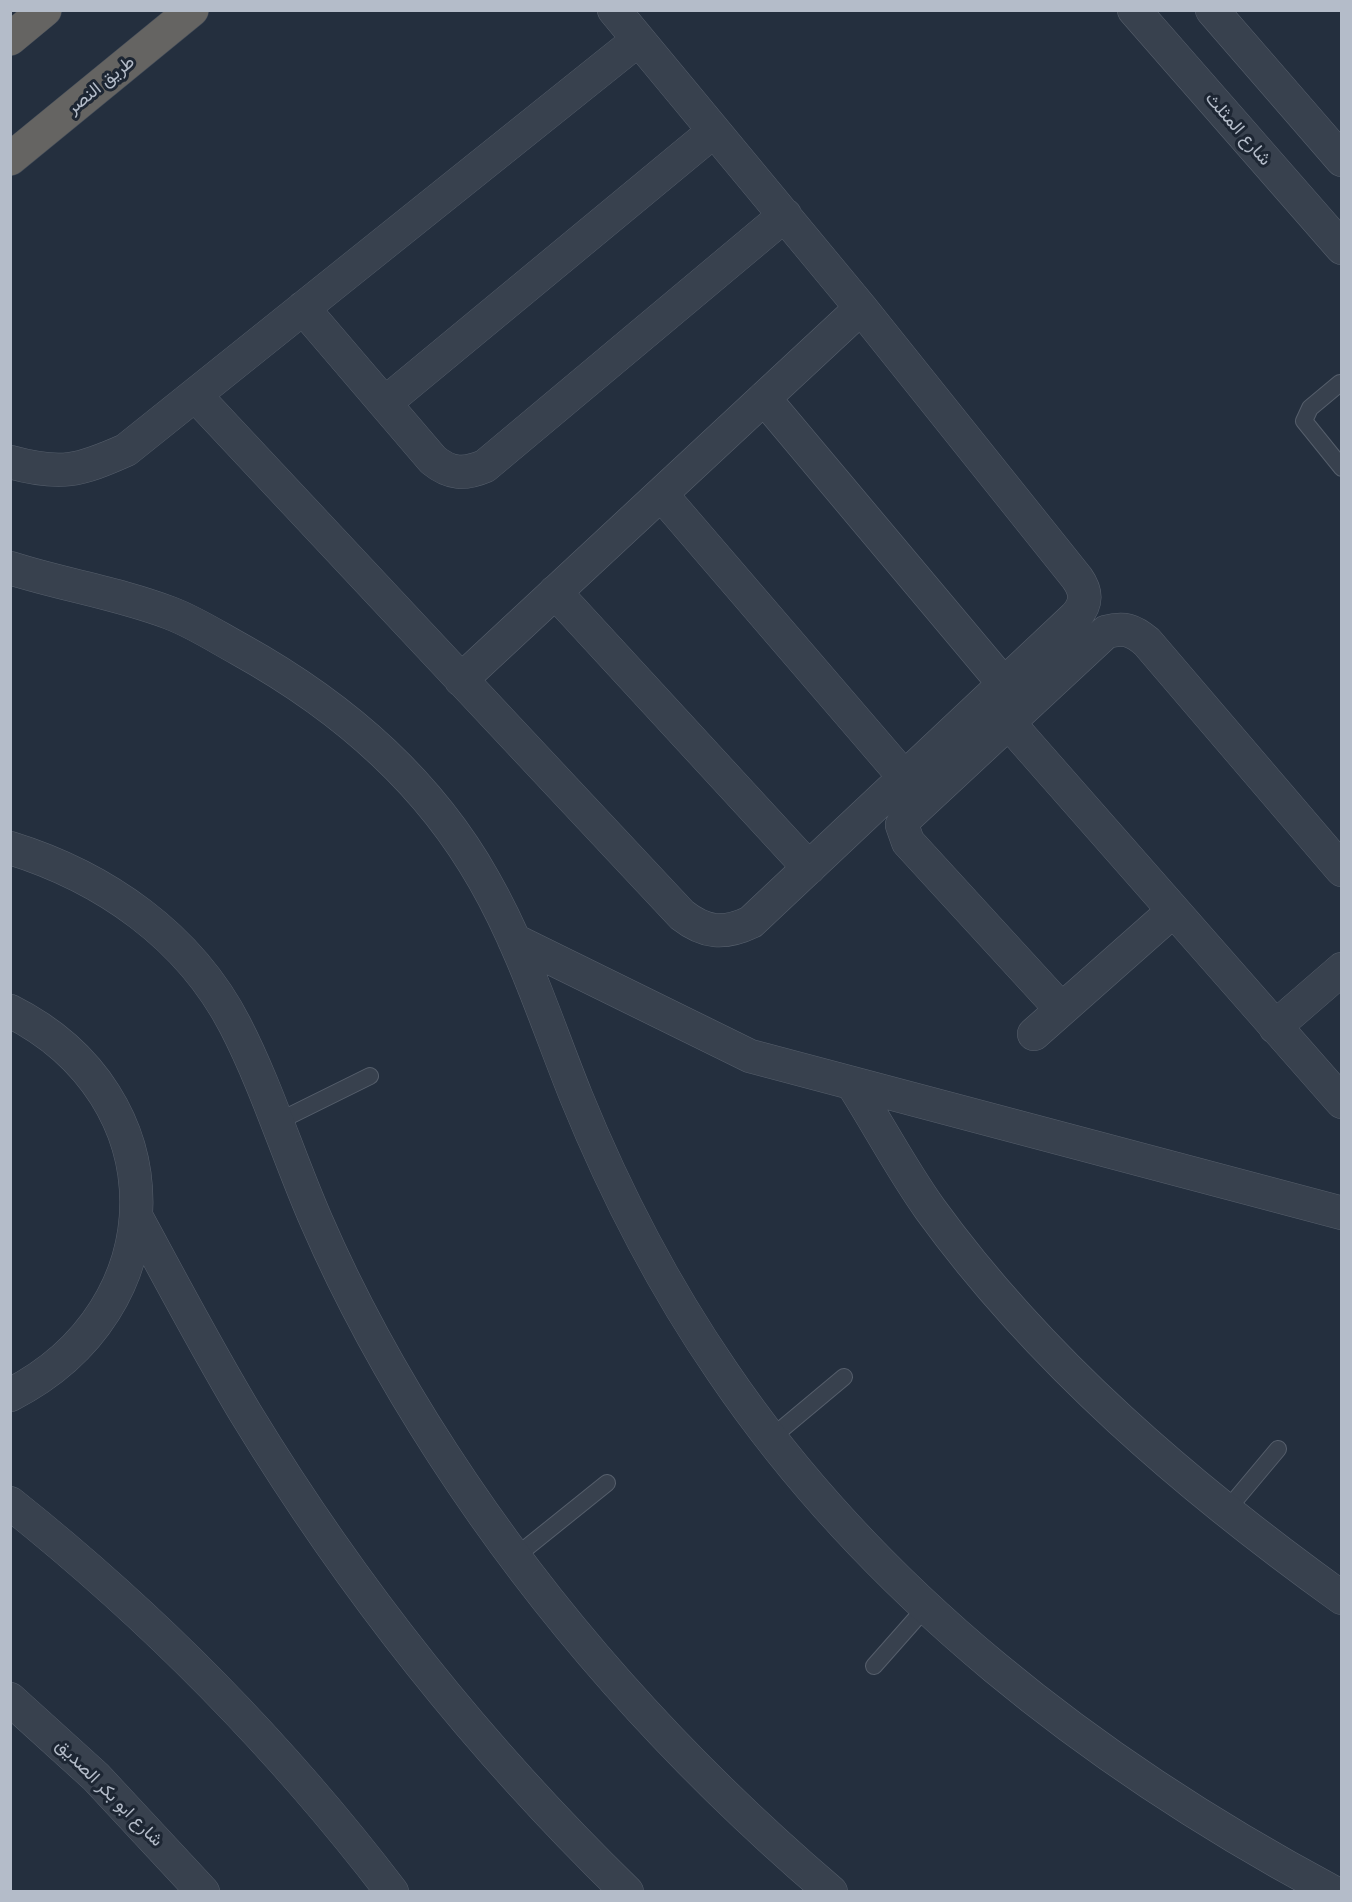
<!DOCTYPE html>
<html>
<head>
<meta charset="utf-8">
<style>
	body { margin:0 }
	#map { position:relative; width:1352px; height:1902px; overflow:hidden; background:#242f3e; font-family:"PT Sans",sans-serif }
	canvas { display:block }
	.frame { position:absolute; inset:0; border:12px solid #b4bcc9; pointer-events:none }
</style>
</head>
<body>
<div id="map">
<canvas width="1352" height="1902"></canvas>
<div class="frame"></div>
</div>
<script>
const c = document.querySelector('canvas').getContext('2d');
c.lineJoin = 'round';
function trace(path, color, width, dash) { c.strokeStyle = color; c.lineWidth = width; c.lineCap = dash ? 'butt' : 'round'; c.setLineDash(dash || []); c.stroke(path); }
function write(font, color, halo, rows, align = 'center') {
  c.font = font + ' "PT Sans",Vazirmatn,sans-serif'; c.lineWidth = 6; c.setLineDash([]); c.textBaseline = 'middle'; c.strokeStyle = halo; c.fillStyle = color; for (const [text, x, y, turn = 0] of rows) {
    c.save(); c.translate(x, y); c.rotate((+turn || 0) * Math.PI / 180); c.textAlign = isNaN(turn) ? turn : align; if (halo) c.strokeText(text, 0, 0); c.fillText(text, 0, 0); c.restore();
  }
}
const service = new Path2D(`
	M1340,383L1310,408L1304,421L1342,468
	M275,1123L370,1076
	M771,1438L844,1377
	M1226,1511L1278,1449
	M515,1557L607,1483
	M874,1666L927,1606`);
const minor = new Path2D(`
	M1134,10L1342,248
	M1212,10L1342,160
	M303,308L433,460C450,474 464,475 485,466L785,215
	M195,395L682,915C705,933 724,935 751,922L1075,617C1087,604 1087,592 1077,578L861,308L614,10
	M764,398L1004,684
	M385,403L714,131
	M10,462C61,476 79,471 126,450L638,40
	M661,494L905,778
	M10,568C63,585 118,593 170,613C194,622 217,637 239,649C340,705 427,779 484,880C523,948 547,1024 576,1096C615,1192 663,1285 722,1371C873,1594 1097,1766 1333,1892
	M555,592L809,868
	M461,680L861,308
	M1008,722L1342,1102
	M10,848C104,877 189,936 235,1025C267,1087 288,1156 316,1220C351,1301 395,1380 443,1454C550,1619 681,1764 831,1892
	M514,940L750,1056L1342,1213
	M1061,1009L908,842L902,825L906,818L1106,632C1124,627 1133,630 1147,642L1342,870
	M10,1011C179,1096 178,1309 10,1395
	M1275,1027L1342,969
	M1034,1034L1173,911
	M853,1085C879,1126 902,1170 930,1209C1041,1362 1189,1488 1342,1598
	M136,1216C172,1283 207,1349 246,1414C352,1588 481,1750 627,1892
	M10,1503C152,1616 282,1748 392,1892
	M10,1699L96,1777L203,1892`);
const trunk = new Path2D(`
	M10,39L45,10
	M10,159L192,10`);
trace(service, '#565f6c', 18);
trace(minor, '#565f6c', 34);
trace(trunk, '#434c59', 34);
trace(service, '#38414e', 16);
trace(minor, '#38414e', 33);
trace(trunk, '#656462', 33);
write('18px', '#b4bcc9', '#1d2633', [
	["طريق النصر",101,85,-39],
	["شارع المثلث",1238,129,49],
	["شارع ابو بكر الصديق",109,1793,45]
]);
</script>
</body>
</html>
